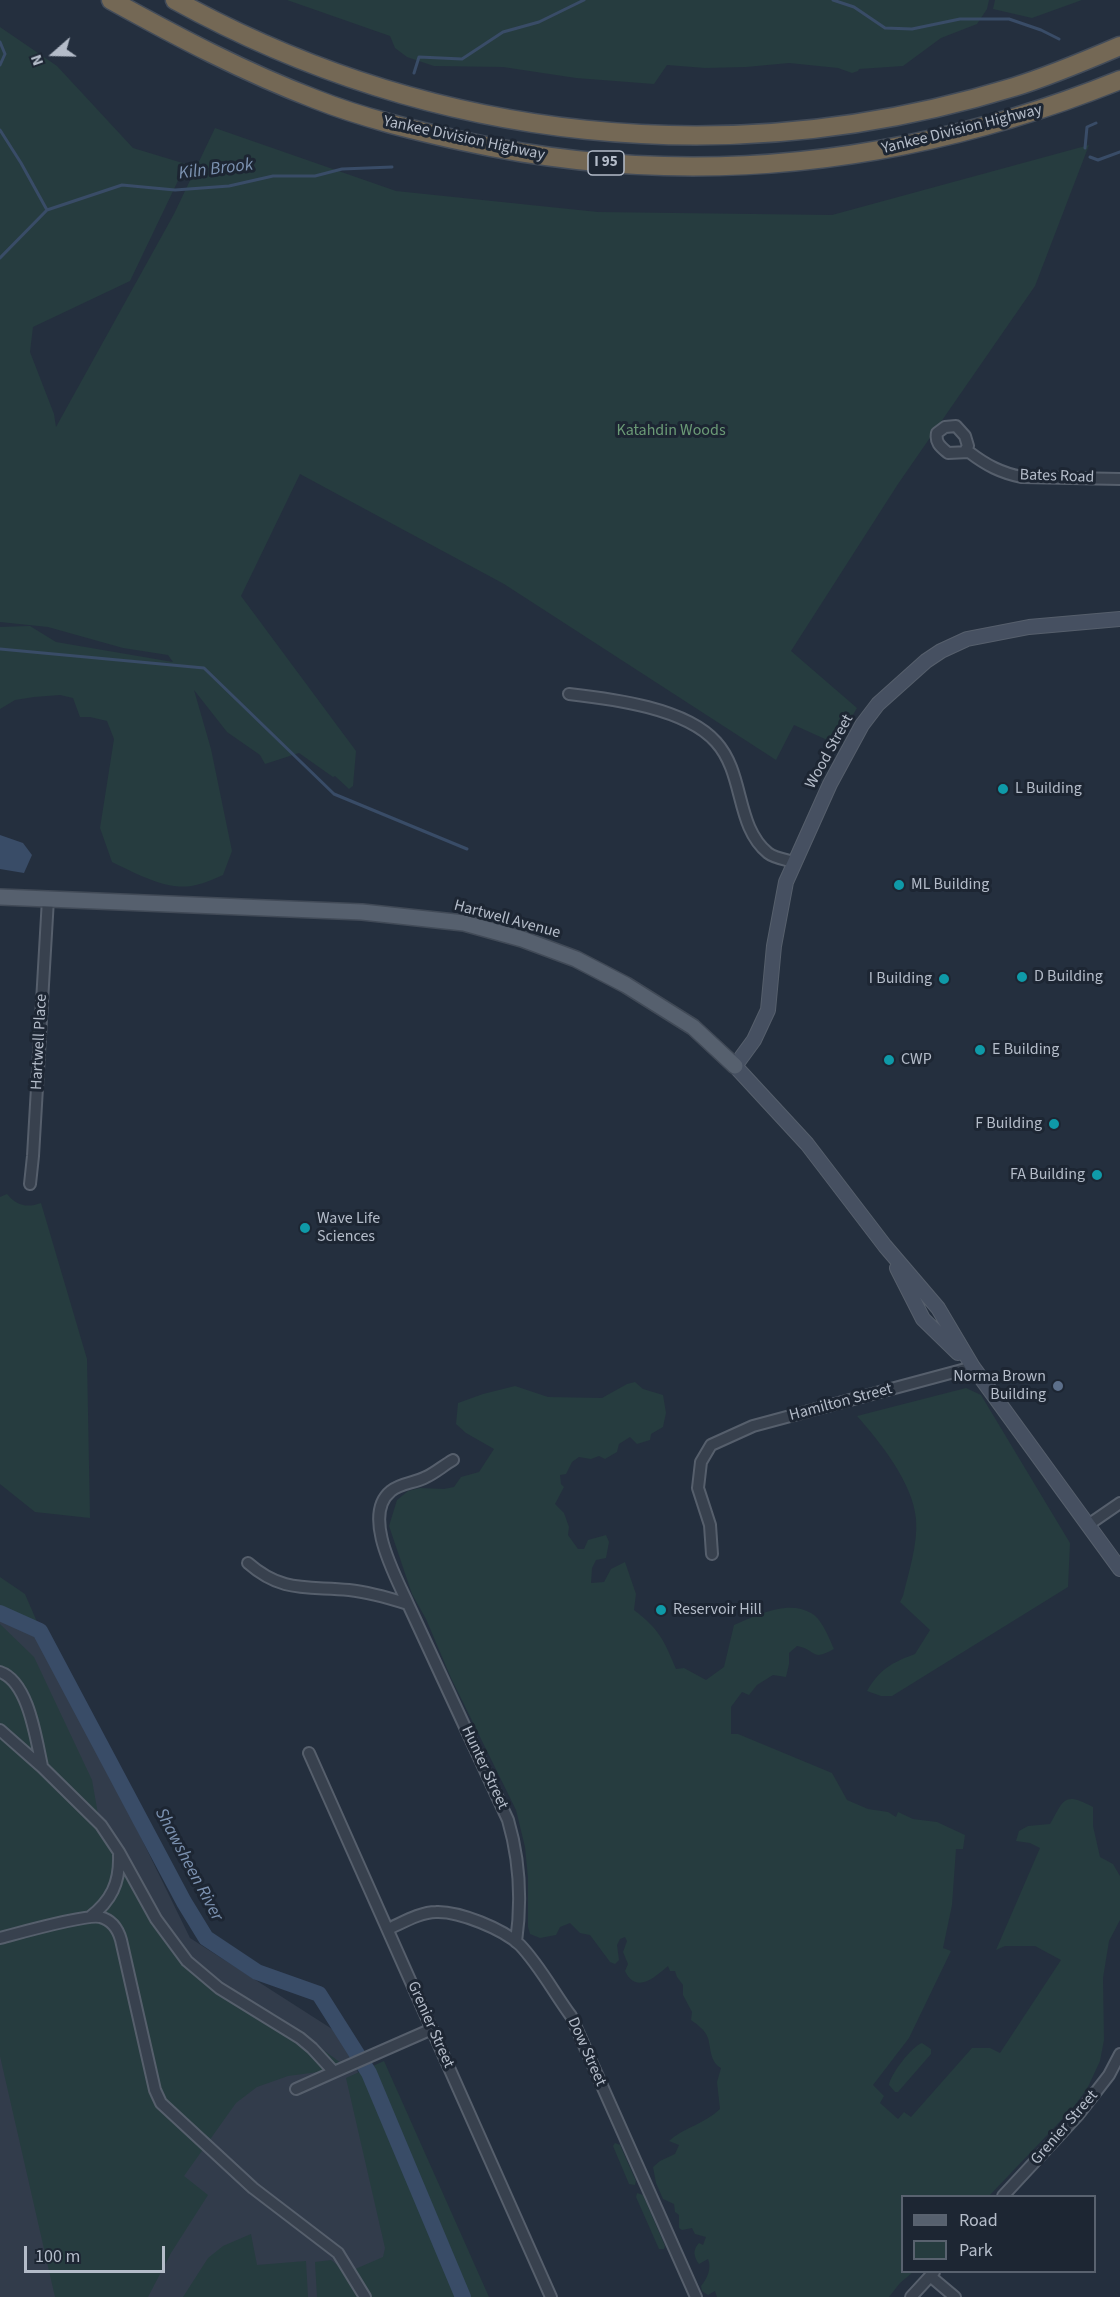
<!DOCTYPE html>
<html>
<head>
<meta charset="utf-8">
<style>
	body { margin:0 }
	#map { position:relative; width:1120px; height:2297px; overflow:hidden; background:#242f3e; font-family:"Source Sans 3",sans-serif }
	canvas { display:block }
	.legend { position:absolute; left:901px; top:2195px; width:195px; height:78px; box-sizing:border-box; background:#1d2633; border:2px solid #59626f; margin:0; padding:8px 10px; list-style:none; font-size:18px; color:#b4bcc9 }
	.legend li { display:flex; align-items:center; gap:12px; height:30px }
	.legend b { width:30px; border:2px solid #59626f }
	.north { position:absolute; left:24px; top:24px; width:60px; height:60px; -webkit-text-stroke:4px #1d2633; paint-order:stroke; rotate:250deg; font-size:16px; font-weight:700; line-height:24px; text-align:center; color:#b4bcc9 }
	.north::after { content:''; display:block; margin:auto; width:21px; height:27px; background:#b4bcc9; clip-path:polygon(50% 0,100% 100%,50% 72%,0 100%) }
	.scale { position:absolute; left:24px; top:2246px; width:141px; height:27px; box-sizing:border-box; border:3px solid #b4bcc9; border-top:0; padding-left:8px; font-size:18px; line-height:21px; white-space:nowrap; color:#b4bcc9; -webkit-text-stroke:4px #1d2633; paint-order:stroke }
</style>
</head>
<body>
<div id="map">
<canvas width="1120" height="2297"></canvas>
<ul class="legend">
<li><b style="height:8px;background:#56606e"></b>Road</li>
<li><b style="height:16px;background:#263c3f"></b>Park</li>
</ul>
<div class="north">N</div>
<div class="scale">100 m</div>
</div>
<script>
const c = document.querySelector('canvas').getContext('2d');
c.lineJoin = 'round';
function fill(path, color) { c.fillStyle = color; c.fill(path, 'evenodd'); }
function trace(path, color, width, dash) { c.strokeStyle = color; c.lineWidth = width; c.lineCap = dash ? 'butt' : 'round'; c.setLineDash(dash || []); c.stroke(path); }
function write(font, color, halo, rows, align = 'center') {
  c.font = font + ' "Source Sans 3",sans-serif'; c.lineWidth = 6; c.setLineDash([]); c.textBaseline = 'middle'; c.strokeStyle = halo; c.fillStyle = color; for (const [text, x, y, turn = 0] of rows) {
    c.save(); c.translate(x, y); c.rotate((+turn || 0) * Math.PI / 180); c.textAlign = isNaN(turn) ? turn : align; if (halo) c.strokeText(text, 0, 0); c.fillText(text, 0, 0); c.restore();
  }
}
fill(new Path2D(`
	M0,1614L47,1645L190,1938L343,2036L451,2297H0Z`), '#323c4b');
fill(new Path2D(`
	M287,0H989L987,9L977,24L941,38L903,66L859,69L858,71L852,73L838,68L789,63L746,67L705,68L667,65L654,84L576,78L503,67L434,66L407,57L395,48L390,36Z
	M995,0H1082L1032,18L993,9Z
	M0,27L57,66L133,148L186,164L130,281L33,327L30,352L54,414L56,427L174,214L215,128L396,191L598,212L832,215L1089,145L1035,286L898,484L791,651L857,708L836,744L794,725L776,760L504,584L300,474L241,596L356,751L353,786L349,789L335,776L333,777L299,753L265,764L260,755L227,732L194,690L211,749L232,851L223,875C214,879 205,883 196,885C169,892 137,874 112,862L100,828L114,739L107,721L90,717H80L73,698L60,695L34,697L15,700L0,709V627L30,626L56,642L173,662L168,655L123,648L48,627L0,622Z
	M7,1194C17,1206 27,1208 41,1203L87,1359L90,1518L35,1512L0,1484V1197Z
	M635,1382L643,1389L663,1395L666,1413L663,1427L651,1434L650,1440L637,1444L630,1437L619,1444L617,1452L605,1459L599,1456L591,1459L579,1457L572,1462L566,1474L560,1475L561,1484L564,1487L555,1504L564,1513L569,1527L568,1535L578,1549H584L588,1540L606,1535L609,1542L606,1558L596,1560L592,1568L591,1583L604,1582L611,1569L625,1562L636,1594L634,1610C659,1629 664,1640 676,1669L684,1668L706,1680L724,1667L734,1625C755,1616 788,1599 811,1613C822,1619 829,1638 834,1649C810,1662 818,1650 797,1646L789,1653V1664L786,1677L773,1675L757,1685L749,1695L742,1692L731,1707V1734H738L832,1773L847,1800L868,1809L888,1812L896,1817L898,1812L913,1819L937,1822L965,1835L963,1849H956L952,1905L943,1948L951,1951L909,2038L873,2085L884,2096L880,2103L898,2119L904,2112L911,2117L972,2048H990L1000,2053L1061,1960L1035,1946H1005L996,1950L1040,1848L1030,1843L1016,1841L1019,1831L1028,1826L1050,1824C1064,1800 1063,1791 1093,1807V1826L1100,1857L1113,1864L1120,1876V1920L1109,1941L1103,1978L1104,2040L1100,2061L1087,2089L1071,2110L989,2196H902V2272H913L900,2283L889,2297H717L715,2291L708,2295L702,2291L701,2286C707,2279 712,2268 708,2259L699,2264C694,2257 692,2250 699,2243L703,2245L706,2237L695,2234L692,2228L682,2230L679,2228V2215L675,2212L674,2204L663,2199L656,2183L653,2167L660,2161L675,2154L679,2145L669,2141C684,2127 705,2124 720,2109L717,2082L721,2068C710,2062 711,2049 708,2038C705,2030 698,2025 691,2020L692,2012L683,1995V1985L677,1977L675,1971H670L668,1966C654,1978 636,1994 625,1971L628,1964L623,1952L627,1941L625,1937L620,1939L617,1945L619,1960L615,1964L610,1962L590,1935L580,1933L570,1923L560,1927L556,1935L540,1938L530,1934L528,1927V1878L525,1847L516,1810L451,1678L426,1619L412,1594L389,1526L397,1500L408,1491L420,1488L444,1489L454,1487L461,1477L479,1472L494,1449L466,1433L456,1424L458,1403L483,1394L515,1386L548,1397L602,1398L627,1384Z
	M966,1388L981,1395L1070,1543L1068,1587L892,1696H881L867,1691C880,1669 891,1663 915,1654L930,1630L900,1602L903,1596C909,1571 918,1544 916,1519C913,1483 880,1442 857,1416Z
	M0,1577L25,1594L47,1645L0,1614Z
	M0,1624L34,1657L92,1780L98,1814L160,1916L190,1957L220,1984L267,2015L273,2013L341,2063L318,2072L288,2076L257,2087L236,2103L184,2176L208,2195L171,2253L148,2297H55L0,2056Z
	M922,2043L931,2049V2054L898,2092H895L889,2085C890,2075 912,2046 922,2043Z
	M384,2061L489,2297H370L353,2270L383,2257L385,2248L346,2078Z
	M615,2143L620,2145L636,2181L635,2185L629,2184L613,2146Z
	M637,2193L643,2195L665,2246L664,2249H659L636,2197Z
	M251,2234L257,2265L306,2261L308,2297H183L208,2258L223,2246Z
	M331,2260L347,2273L362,2297H317L315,2262Z`), '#263c3f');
fill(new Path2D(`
	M0,835L23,843L32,855L24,873L0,869Z`), '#394c67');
trace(new Path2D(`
	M833,0L854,7L885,28L912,29L960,19H1009L1041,30L1059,39
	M0,42L5,54L0,65
	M414,73L419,57L462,59L503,32L539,22L584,0
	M0,130L21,163L47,210L0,258
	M1085,148L1087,127L1096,123
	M1090,157L1098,160L1120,152
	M47,210L122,185L175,190L229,186L273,176H315L342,169L392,167
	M0,649L204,668L334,794L467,849`), '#394c67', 3);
trace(new Path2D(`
	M0,1613L40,1631L184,1902L206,1938L257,1972L319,1994L369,2073L463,2297`), '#394c67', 16);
const street = new Path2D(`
	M965,451L968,446L965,436L956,426L945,427L937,433C935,443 941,447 948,453L969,452C986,465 1001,473 1022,477L1120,479
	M569,694C613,699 686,708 716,742C745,774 735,826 768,853C774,858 787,860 794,862
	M30,1184L33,1156L48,899
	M1088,1525L1120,1503
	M712,1554L710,1525L698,1488L701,1462L711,1445L753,1426L973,1367
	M248,1563C282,1593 307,1586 349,1590C369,1592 389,1598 408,1604L508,1820C520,1861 522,1900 516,1942
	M408,1604C396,1577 361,1515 391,1491C400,1483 415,1483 426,1477C435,1473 444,1465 453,1460
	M0,1672C29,1682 36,1740 42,1766
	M0,1730L42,1767L101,1825L119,1852L156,1919L187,1961L219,1988L300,2038L312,2048L334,2072L296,2089
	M309,1753L551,2297
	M90,1917C111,1901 120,1883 119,1855
	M388,1929C402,1923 420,1912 436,1912C459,1911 503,1929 520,1945C540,1966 554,1993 571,2016L696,2297
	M0,1938C19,1933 86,1914 100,1917C112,1920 118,1929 121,1940L155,2090L161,2103L253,2188L338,2253L365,2297
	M334,2072L432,2029
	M1003,2196L1078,2115L1109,2075L1120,2054
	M930,2276L955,2297
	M911,2297L934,2272`);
const secondary = new Path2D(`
	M1120,619L1029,627L967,639L941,651L926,661L878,704L862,725L830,784L786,882L774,946L768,1010L754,1040L735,1066L807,1144L885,1246L938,1308L973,1367L1120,1569
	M897,1268L923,1319L958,1353`);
const primary = new Path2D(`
	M0,897L362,912L464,923L522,939L576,959L626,985L693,1027L735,1066`);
const highway = new Path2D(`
	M111,0C178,37 244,72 315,99C363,118 413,130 462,141C688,191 907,166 1120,80
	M175,0C435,143 731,174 1014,87C1050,76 1085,61 1120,46`);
trace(street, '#565f6c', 14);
trace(secondary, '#565f6c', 16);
trace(primary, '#414a57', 18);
trace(highway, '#434c59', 21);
trace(street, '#38414e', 10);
trace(secondary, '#465061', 14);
trace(primary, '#56606e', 15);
trace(highway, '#746855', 18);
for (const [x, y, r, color] of [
	[1003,789,6,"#0f9aa8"],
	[899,885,6,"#0f9aa8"],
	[1022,977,6,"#0f9aa8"],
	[944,979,6,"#0f9aa8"],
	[980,1050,6,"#0f9aa8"],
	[889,1060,6,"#0f9aa8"],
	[1054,1124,6,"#0f9aa8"],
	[1097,1175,6,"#0f9aa8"],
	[305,1228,6,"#0f9aa8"],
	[1058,1386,6,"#5c6f8a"],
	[661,1610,6,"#0f9aa8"]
]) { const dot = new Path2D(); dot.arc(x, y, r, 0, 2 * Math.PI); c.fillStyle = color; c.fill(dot); trace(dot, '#1d2633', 2); }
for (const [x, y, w] of [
	[606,163,36]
]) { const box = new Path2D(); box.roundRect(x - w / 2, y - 12, w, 24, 4.5); c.fillStyle = '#1d2633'; c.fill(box); trace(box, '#b4bcc9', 1.5); }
write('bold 15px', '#b4bcc9', null, [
	["I 95",606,163]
]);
write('16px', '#b4bcc9', '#1d2633', [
	["Yankee Division Highway",962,130,-14],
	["Yankee Division Highway",464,139,12],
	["Bates Road",1057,477,2],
	["Wood Street",830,752,-61],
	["Hartwell Avenue",507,920,15],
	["Hartwell Place",40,1042,-87],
	["Hamilton Street",841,1403,-15],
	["Hunter Street",484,1768,65],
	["Grenier Street",430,2025,66],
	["Dow Street",586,2052,66],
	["Grenier Street",1065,2128,-49]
]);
write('16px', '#6b9a76', '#1d2633', [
	["Katahdin Woods",671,431]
]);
write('16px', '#b4bcc9', '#1d2633', [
	["L Building",1015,789],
	["ML Building",911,885],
	["D Building",1034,977],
	["I Building",932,979,"right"],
	["E Building",992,1050],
	["CWP",901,1060],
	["F Building",1042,1124,"right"],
	["FA Building",1085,1175,"right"],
	["Wave Life",317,1219],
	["Sciences",317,1237],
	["Norma Brown",1046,1377,"right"],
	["Building",1046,1395,"right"],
	["Reservoir Hill",673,1610]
], 'left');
write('italic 18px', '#7c92b1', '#1d2633', [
	["Kiln Brook",216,170,-7],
	["Shawsheen River",188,1865,62]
]);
</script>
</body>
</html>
